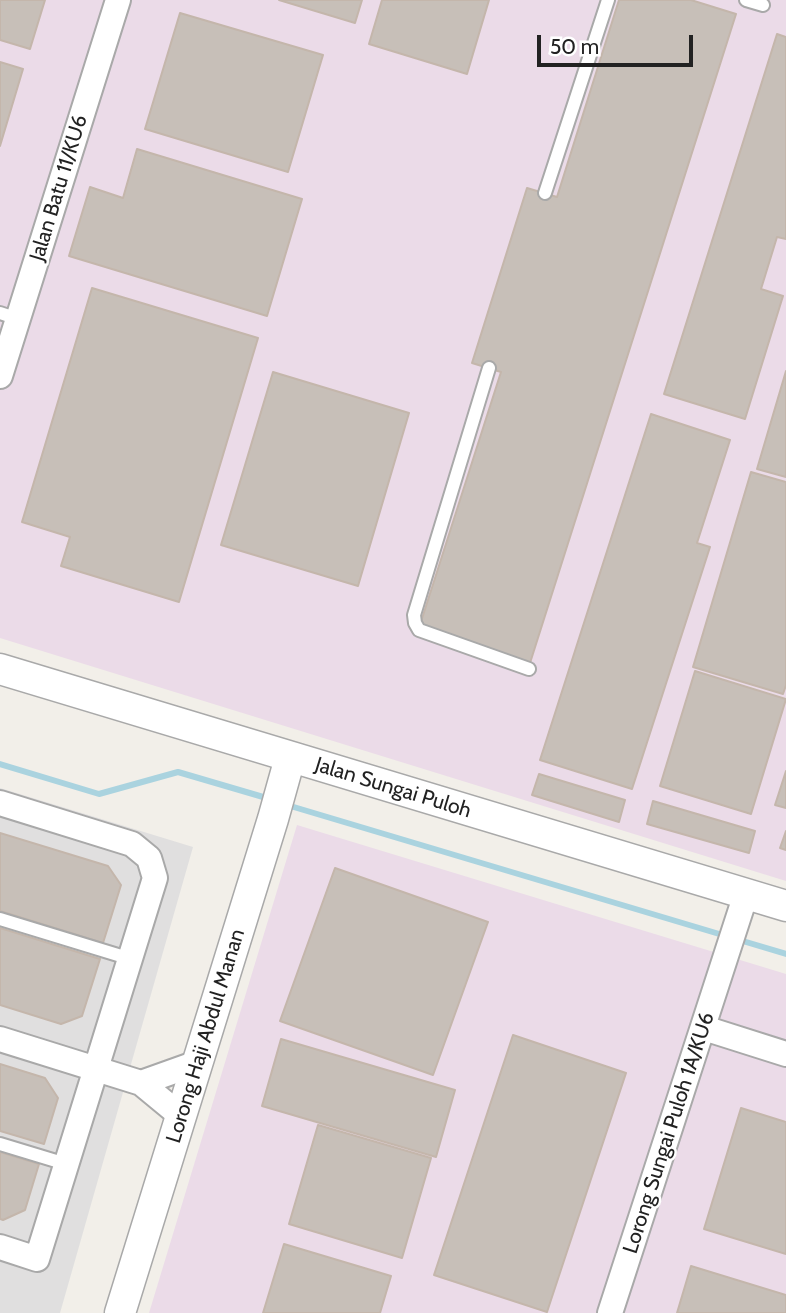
<!DOCTYPE html>
<html>
<head>
<meta charset="utf-8">
<style>
	body { margin:0 }
	#map { position:relative; width:786px; height:1313px; overflow:hidden; background:#f2efe9; font-family:Cabin,sans-serif }
	canvas { display:block }
	.scale { position:absolute; left:537px; top:35px; width:156px; height:32px; box-sizing:border-box; border:4px solid #222; border-top:0; padding-left:9px; font-size:21px; line-height:24px; white-space:nowrap; color:#222; -webkit-text-stroke:5px #fff; paint-order:stroke }
</style>
</head>
<body>
<div id="map">
<canvas width="786" height="1313"></canvas>
<div class="scale">50 m</div>
</div>
<script>
const c = document.querySelector('canvas').getContext('2d');
c.lineJoin = 'round';
function fill(path, color) { c.fillStyle = color; c.fill(path, 'evenodd'); }
function trace(path, color, width, dash) { c.strokeStyle = color; c.lineWidth = width; c.lineCap = dash ? 'butt' : 'round'; c.setLineDash(dash || []); c.stroke(path); }
function write(font, color, halo, rows, align = 'center') {
  c.font = font + ' Cabin,sans-serif'; c.lineWidth = 5; c.setLineDash([]); c.textBaseline = 'middle'; c.strokeStyle = halo; c.fillStyle = color; for (const [text, x, y, turn = 0] of rows) {
    c.save(); c.translate(x, y); c.rotate((+turn || 0) * Math.PI / 180); c.textAlign = isNaN(turn) ? turn : align; if (halo) c.strokeText(text, 0, 0); c.fillText(text, 0, 0); c.restore();
  }
}
fill(new Path2D(`
	M0,788L193,847L60,1313H0Z`), '#e0dfdf');
fill(new Path2D(`
	M0,0H786V881L0,638Z
	M297,825L786,974V1313H149Z`), '#ebdbe8');
trace(new Path2D(`
	M0,764L99,794L178,772L270,799
	M287,805L726,936
	M736,939L786,954`), '#aad3df', 6);
const building = new Path2D(`
	M0,0H45L30,49L0,40Z
	M279,0H362L355,23Z
	M382,0H489L467,74L369,44Z
	M619,0H691L736,14L530,663L419,628L501,372L472,363L527,188L557,197Z
	M180,13L323,55L288,172L145,129Z
	M777,34L786,37V239L777,237L761,289L783,296L745,419L664,394Z
	M0,62L23,69L0,146Z
	M137,149L302,199L267,316L69,256L90,187L123,198Z
	M92,288L258,338L179,602L61,566L70,537L22,522Z
	M786,371V477L757,469Z
	M273,372L409,413L358,586L221,545Z
	M651,414L730,440L697,543L710,547L632,789L540,760Z
	M751,472L786,482V685L783,694L693,667Z
	M695,671L786,699L751,814L660,786Z
	M786,771V808L775,805Z
	M539,774L625,800L619,822L532,795Z
	M653,801L755,831L749,853L647,824Z
	M786,831V850L780,848Z
	M0,833L108,866L121,885L103,943L0,911Z
	M335,868L488,922L433,1075L280,1021Z
	M0,928L100,959L82,1016L61,1024L0,1005Z
	M513,1035L626,1073L547,1312L434,1275Z
	M281,1039L455,1090L436,1157L262,1106Z
	M0,1064L45,1078L58,1098L44,1144L0,1131Z
	M741,1108L786,1122V1254L704,1229Z
	M318,1125L431,1158L402,1258L289,1224Z
	M0,1152L39,1164L25,1210L3,1220L0,1219Z
	M284,1244L391,1276L380,1313H263Z
	M691,1266L786,1295V1313H677Z`);
fill(building, '#c7bfb8');
trace(building, '#c4b6ab', 2);
const service = new Path2D(`
	M746,0L763,5
	M545,193L608,0
	M0,313L18,319
	M489,368L414,615L415,623L419,630L529,669
	M0,919L131,959
	M0,1144L66,1164`);
const minor = new Path2D(`
	M0,376L118,0
	M0,803L132,844L149,858L155,878L37,1259L0,1247
	M704,1028L786,1054
	M0,1039L141,1083L181,1116
	M141,1083L197,1063
	M610,1313L746,894`);
const tertiary = new Path2D(`
	M0,669L786,906
	M120,1313L273,819L290,758`);
trace(service, '#a9a9a9', 16);
trace(minor, '#a9a9a9', 28);
trace(tertiary, '#a9a9a9', 33);
trace(service, '#fff', 12);
trace(minor, '#fff', 24);
trace(tertiary, '#fff', 30);
write('21px', '#222', '#fff', [
	["Jalan Batu 11/KU6",59,188,-73],
	["Jalan Sungai Puloh",393,788,17],
	["Lorong Haji Abdul Manan",206,1036,-73],
	["Lorong Sungai Puloh 1A/KU6",669,1133,-72]
]);
</script>
</body>
</html>
